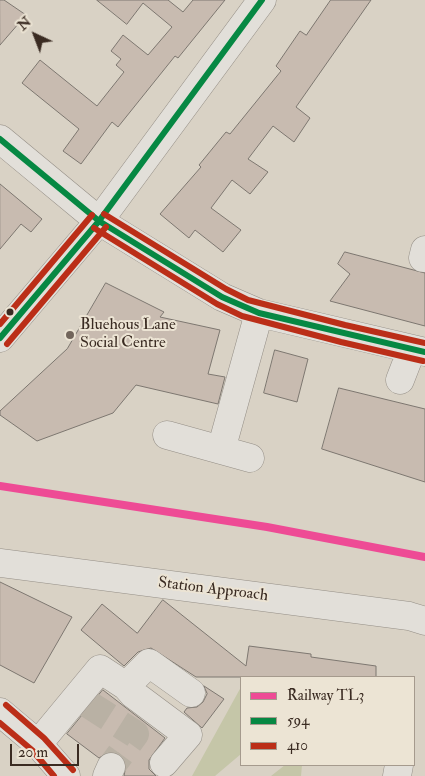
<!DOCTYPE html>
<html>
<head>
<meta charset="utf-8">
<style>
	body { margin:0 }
	#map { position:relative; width:425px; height:776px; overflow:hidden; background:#d9d2c5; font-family:"IM FELL Double Pica",serif }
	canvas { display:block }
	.legend { position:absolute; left:240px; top:676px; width:175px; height:90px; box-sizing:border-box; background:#ece4d4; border:1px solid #a59a8d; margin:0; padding:6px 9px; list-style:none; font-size:15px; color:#3a2b22 }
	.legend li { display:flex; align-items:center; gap:10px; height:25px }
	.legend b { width:25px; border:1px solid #a59a8d }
	.north { position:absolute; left:10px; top:10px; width:50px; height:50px; -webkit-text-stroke:4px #ece4d4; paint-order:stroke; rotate:317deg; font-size:14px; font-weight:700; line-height:20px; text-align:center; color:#3a2b22 }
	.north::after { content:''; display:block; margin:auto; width:18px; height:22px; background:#3a2b22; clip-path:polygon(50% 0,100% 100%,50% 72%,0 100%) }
	.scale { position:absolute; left:10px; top:744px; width:69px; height:22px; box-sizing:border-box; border:2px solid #3a2b22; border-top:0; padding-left:6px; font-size:15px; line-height:18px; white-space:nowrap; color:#3a2b22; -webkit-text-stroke:4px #ece4d4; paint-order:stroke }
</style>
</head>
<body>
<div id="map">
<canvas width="425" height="776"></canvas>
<ul class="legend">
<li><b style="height:6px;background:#ee4b95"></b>Railway TL3</li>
<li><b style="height:6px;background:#068843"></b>594</li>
<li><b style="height:6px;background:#bb2e18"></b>410</li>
</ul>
<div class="north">N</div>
<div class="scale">20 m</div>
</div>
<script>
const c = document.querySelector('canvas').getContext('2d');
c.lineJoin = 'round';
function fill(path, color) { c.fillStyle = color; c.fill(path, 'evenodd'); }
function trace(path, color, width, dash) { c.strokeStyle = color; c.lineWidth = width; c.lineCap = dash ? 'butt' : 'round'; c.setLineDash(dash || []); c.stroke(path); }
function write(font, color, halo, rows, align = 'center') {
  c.font = font + ' "IM FELL Double Pica",serif'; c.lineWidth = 4; c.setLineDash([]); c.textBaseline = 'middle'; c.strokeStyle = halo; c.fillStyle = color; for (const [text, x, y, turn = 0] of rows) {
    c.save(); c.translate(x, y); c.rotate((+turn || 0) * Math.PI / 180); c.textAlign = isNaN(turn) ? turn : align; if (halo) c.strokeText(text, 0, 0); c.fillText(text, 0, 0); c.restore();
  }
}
fill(new Path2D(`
	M241,687V754L215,776H192Z
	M285,765H302L301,776H271Z`), '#c5c6a8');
const building = new Path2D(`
	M0,0H4L26,15L0,45Z
	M97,0H168L183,12L193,0H225L178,58L175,56L118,127L112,122L81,164L63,151L79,129L22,83L40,60L97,106L124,72L116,65L121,59L111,51L123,35L148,55L172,27L143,3L127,24Z
	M331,0H371L296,107L310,118L294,142L273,126L248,159L268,172L250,194L232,180L211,208L241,230L223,252L195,230L189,238L160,214L201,167L199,165L226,132L230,134L281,71L276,66L300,31L306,35Z
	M0,184L42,219L31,232L21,224L0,249Z
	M345,252L425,273V326L330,301L350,274L338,264Z
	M106,283L164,312L160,317L220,330L208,374L225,377L218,404L136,385L113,413L37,441L0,415V411L67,349Z
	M275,350L308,359L297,402L264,393Z
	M339,388L425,409V482L322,449Z
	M0,582L72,617L34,683L0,665Z
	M163,600L246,666L249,646L311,654V657L376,666V677H196L151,648L138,652L124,666L81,630L102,604L137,633Z
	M204,686L224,699L202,728L184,712L187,708L197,707L203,702L207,694Z
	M103,690L165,738L149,760V769L156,776H124L126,765L123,757L118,753L109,752L99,758L67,734Z`);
fill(building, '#c8bbb0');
trace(building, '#7d7770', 1);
trace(new Path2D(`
	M85,702L135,734L111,767`), '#b9b1a4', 28, [28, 14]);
const minor = new Path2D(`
	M0,139L99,221L222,297L259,313L425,352
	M423,258L425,250
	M0,338L99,221L262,0
	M400,380L412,349
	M167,435L250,458
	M221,450L259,313
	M0,563L409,616L425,621
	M126,686L133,694L188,735L164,763
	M0,712L38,744L66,776
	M38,744L100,669L126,686L149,663L191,693
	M107,776L111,767
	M397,776L399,765`);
trace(minor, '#948e86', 29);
trace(minor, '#e2dfd9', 28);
trace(new Path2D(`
	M0,139L99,221L222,297L259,313L425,352
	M0,338L99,221L262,0`), '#068843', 6);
trace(new Path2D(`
	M94,228L217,304L242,316L341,342L423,361
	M7,344L106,227
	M0,723L32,750L54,776`), '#bb2e18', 6);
trace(new Path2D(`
	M104,214L226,289L248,300L345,325L425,343
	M0,324L92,215
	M6,705L44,738L73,770`), '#bb2e18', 6);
trace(new Path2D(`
	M0,486L267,527L425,557`), '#ee4b95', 8);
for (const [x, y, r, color] of [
	[10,312,4.5,"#3a2b22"],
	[70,335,5,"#72655b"]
]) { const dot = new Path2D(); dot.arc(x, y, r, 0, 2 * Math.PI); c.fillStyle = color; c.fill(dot); trace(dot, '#ece4d4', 2); }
write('16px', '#3a2b22', '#ece4d4', [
	["Bluehous Lane",80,326],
	["Social Centre",80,344]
], 'left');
write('16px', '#3a2b22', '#ece4d4', [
	["Station Approach",213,590,7]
]);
</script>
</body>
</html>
